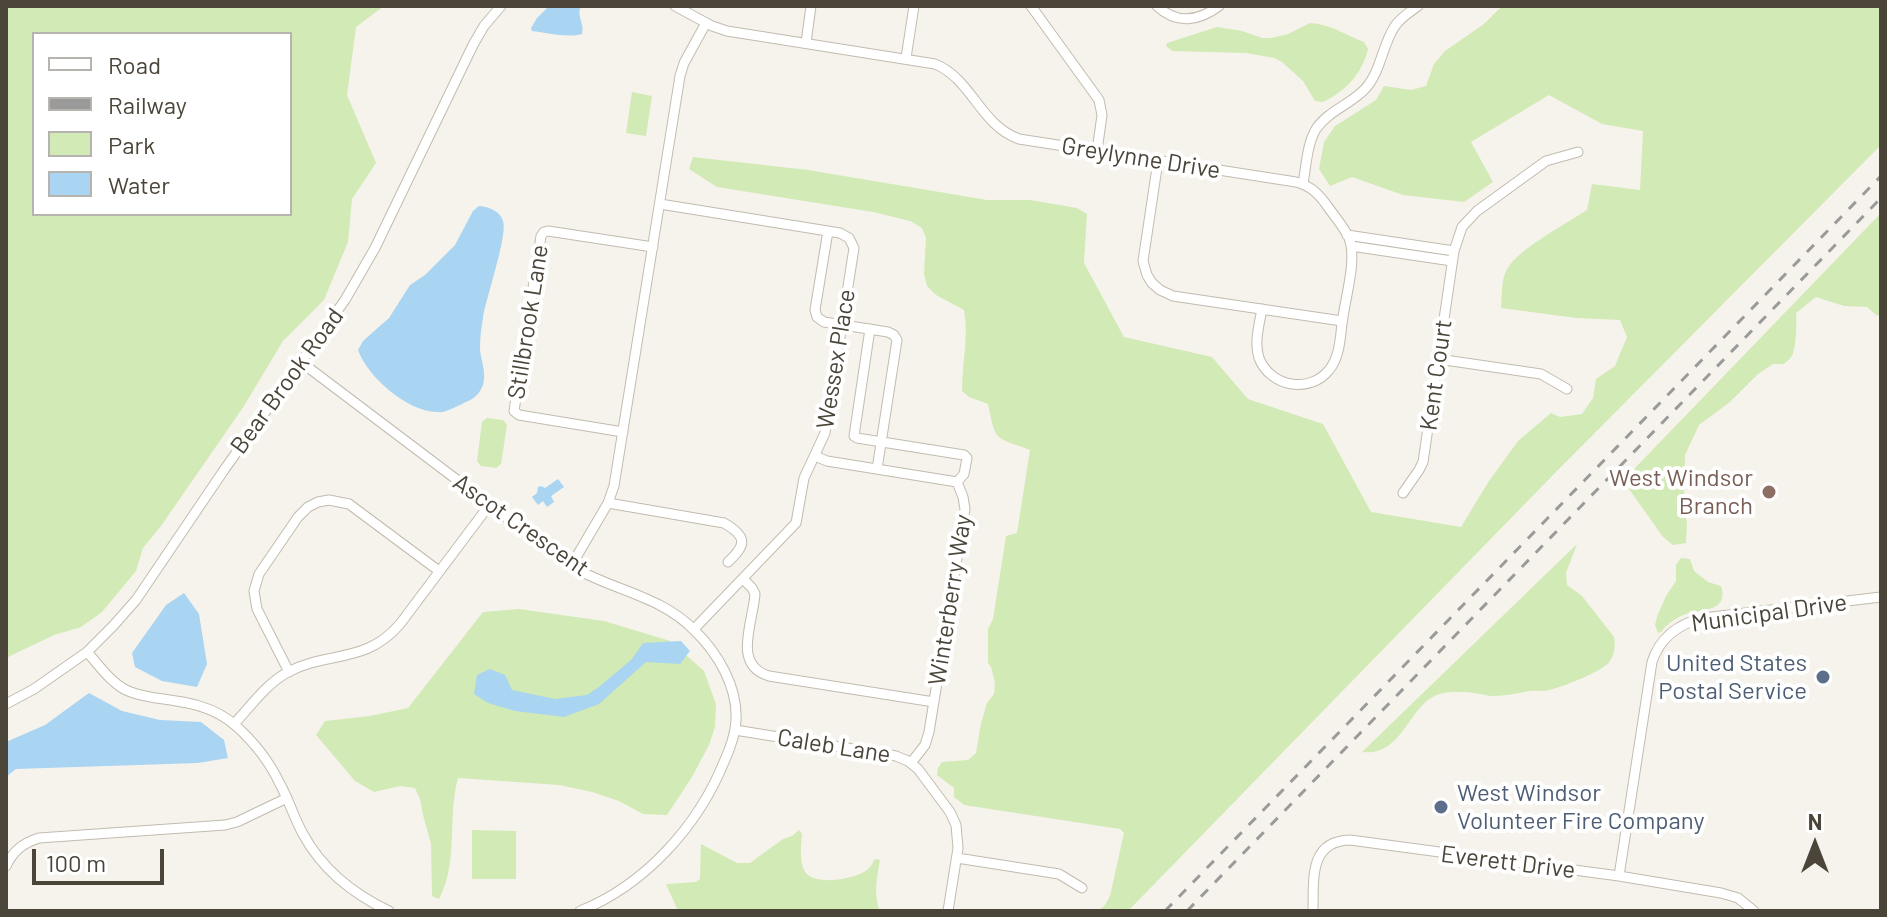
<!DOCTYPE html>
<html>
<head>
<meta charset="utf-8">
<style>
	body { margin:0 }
	#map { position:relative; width:1887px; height:917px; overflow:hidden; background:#f6f3ec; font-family:Barlow,sans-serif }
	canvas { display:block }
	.frame { position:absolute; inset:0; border:8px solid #4b4439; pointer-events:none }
	.legend { position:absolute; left:32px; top:32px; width:260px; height:184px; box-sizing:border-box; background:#fff; border:2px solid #b7b4b0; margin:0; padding:10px 14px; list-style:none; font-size:24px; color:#4b4439 }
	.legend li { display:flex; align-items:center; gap:16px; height:40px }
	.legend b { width:40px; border:2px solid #b7b4b0 }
	.north { position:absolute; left:1775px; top:805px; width:80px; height:80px; -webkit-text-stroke:6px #fff; paint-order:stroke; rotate:0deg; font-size:22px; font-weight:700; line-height:32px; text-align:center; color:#4b4439 }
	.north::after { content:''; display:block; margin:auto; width:28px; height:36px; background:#4b4439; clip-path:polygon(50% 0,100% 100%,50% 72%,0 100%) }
	.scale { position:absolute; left:32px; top:849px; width:132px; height:36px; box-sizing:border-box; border:4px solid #4b4439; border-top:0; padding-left:10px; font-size:24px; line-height:28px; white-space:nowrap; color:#4b4439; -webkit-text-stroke:6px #fff; paint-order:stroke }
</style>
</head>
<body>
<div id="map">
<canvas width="1887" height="917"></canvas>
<div class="frame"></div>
<ul class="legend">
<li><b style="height:10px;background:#fff"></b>Road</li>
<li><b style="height:10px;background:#9a9a9a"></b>Railway</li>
<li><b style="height:22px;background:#d2eab5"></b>Park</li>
<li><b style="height:22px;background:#a9d4f2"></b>Water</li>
</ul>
<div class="north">N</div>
<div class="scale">100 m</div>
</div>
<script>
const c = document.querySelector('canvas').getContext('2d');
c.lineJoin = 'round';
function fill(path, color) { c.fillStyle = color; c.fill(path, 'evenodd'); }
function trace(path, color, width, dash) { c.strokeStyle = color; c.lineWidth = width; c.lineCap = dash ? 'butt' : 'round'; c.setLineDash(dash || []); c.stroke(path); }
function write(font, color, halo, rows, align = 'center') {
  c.font = font + ' Barlow,sans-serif'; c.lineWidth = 8; c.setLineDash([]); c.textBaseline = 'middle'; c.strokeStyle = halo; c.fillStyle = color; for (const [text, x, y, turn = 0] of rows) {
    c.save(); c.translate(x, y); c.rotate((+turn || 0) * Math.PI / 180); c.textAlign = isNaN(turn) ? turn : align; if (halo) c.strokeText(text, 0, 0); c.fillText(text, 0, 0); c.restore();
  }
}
fill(new Path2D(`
	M6,6H384L356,27L347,95L376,163L352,199L348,242L324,300L283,341L244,406L161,526L143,548L136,571L102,612L81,627L54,635L6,658ZM34,34H290V214H34Z
	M1502,6H1881V145L1553,475L1128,911H1098L1105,905L1110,896L1124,833L1120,829L964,805L954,797V788L937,775L938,768L942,762L968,760L976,753L981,723L987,703L994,694L995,683L991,667L988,663V629L993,619L1006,536L1017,533L1030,450C994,436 996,443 988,404L969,397L962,391C962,363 969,337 964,310L936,295L927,286L924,274L926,238L922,228L910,221L873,212L717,187L689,169L693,157L808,170L987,200H1030L1077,208L1087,214L1084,263L1124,337L1212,357L1248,399L1323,424L1371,512L1461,527L1489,481L1518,441L1551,413L1560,417L1582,414L1593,398L1596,379L1615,366L1627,337L1620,320L1576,318L1501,308C1502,295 1501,282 1506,271C1515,251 1567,223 1587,210L1592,184L1640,190L1643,131L1602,124L1549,95L1471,142L1493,182L1464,202L1403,195L1352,177L1330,186L1319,169L1324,142L1335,126L1376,100L1384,86L1411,90L1426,86L1434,64L1445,51L1484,24Z
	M1310,23C1331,24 1345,35 1364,42L1368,49C1362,74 1346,91 1323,102L1315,101L1303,81L1282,62L1274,58L1246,53L1172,51L1166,46L1167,43L1217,27L1242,31L1262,38H1271L1288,34Z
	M632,92L652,96L646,136L626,133Z
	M1881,213V316L1876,315L1867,307L1844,306L1816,297L1796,313C1797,321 1796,346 1793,353C1792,358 1788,360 1784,364H1773L1758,374L1730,402L1699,425L1685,455L1684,502L1687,524L1686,543L1673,545L1663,537L1629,489L1635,468Z
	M487,418L503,420L507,425L501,464L496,468L481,466L477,461L482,422Z
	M1577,544L1566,573L1567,585L1582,596L1614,637C1616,645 1614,655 1610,661C1604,671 1560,688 1549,690C1542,692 1536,690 1530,691C1518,693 1505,696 1493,696C1488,696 1486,695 1481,694C1472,692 1452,691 1444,693C1408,699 1406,757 1362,752Z
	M1681,558L1690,559L1694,571L1708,582L1721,586C1730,614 1697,608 1681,616C1673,620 1666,625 1661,632L1658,633L1655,625L1657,617L1666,596L1676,581V565Z
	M519,609L604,621L670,641L704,671L716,704L715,727L709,745L692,777L667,815L643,814L619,801L592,792L559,785L458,778C447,817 459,862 439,899L432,896L431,844L423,815L420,799L415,788L400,786L374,792L355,781L316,735L325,721L370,716L408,708L483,612Z
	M472,830L516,831V879H472Z
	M799,830L802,834C801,844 799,864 806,873C816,886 856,879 867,870C871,867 873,862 875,859L880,860C877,877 873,895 880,911H678L666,884L696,882L700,879L701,844L737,863H750L783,839L792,836Z`), '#d2eab5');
fill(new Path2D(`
	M549,6H581C576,16 585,24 582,34C568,38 547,33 532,31L531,28L537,18Z
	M479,206C489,207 500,211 503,221C508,235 486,298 483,318C481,328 480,338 480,349C481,362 489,378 480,391C476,398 468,401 460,405C453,408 445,413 437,412C406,411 368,377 358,350L363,341L389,318L410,285L425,275L455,245L473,211Z
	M558,479L564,487L551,496L554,502L547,507L543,501L538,505L532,497L537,493L538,487L541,486L545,488Z
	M184,593L199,614L207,664L197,687L162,681L135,667L132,653L166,605Z
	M681,641L690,651L680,664L646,662L599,704L564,717L515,711L488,703L474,694L477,675L490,669L505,675L512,690L555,699L587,695L599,687L632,659L643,643Z
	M89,693L122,711L160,720L201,722L224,740L228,758L198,763L16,769L6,777V742L45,725Z`), '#a9d4f2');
const street = new Path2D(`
	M675,6L712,26L727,31L935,64C972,79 980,125 1019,139L1296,182C1311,186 1319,194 1328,207C1335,217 1344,227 1349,238C1357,259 1346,295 1343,317C1340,334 1341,356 1329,370C1310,394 1270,387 1259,358C1254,343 1259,325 1262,309
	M1031,6L1099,100L1102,115L1097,151
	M1157,6C1177,25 1199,21 1219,6
	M806,43L811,6
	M906,58L914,6
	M1158,161L1143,261L1147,275L1152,283L1160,290L1173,296L1342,321
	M1303,184C1306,167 1307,144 1316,129C1328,111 1351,104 1365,89C1381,72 1382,45 1395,26C1400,18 1410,12 1418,6
	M660,204L840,233L849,238L854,248L825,433L804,478L796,523L694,629
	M828,231L815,310L817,317L824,322L888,332L894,335L897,340L877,469
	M1347,235L1454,251
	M1351,246L1452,261
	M870,329L854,436L857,438L964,455L967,458L964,474L957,482
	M1438,359L1541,374L1567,389
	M301,362L571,566C611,590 660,595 694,630C718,653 738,687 736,721C735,735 730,749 724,762C698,826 645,885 580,911
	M623,432L519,415L514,411L541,236L544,232L548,231L653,247
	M815,456L827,461L957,482L963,497L965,509L929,732L925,745L911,763
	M1403,493L1419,470L1423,462L1454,251L1462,227L1477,211L1546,161L1578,152
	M608,503L724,523C748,537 746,545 728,562
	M571,566L608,503L614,486L680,76L684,63L706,23
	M743,579L752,588L755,594C753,623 732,665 769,676L934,702
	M87,652C99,665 110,682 126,690C136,695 146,696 156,698C185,702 213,705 236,726C254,742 270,763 280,784C289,800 294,818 303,834C322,869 353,894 389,911
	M289,672L257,609L254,591L259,574L298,517L308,507L318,502L329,500L349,504L439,571
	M6,704L34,689L87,652L113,626L136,600L224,470L345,300L375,248L473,45L484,26L501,6
	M234,724C251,706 266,684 288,672C328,651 366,664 400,624L490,504
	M735,730L896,756L908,761L918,769L950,812L956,825L958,848L948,911
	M957,858L1059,874L1082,888
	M6,866C13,851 23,843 39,838L225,825L237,822L287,798
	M1619,876L1652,662C1660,637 1678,624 1703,618L1881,597
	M1313,911C1314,881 1308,841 1350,840L1619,876L1721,893L1738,898L1754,911`);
trace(street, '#c2bbae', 11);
trace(street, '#fff', 9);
trace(new Path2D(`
	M1165,911L1881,176
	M1187,911L1881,198`), '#9a9a9a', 3, [10, 10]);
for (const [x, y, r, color] of [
	[1769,492,8,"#8d6e63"],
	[1823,677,8,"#5c6f8a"],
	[1441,807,8,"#5c6f8a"]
]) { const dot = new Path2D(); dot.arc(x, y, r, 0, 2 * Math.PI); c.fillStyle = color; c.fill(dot); trace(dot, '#fff', 3); }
write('24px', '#4b4439', '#fff', [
	["Greylynne Drive",1141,158,9],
	["Stillbrook Lane",528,322,-81],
	["Wessex Place",836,359,-81],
	["Kent Court",1436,375,-82],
	["Bear Brook Road",287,381,-54],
	["Ascot Crescent",521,525,35],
	["Winterberry Way",950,600,-81],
	["Municipal Drive",1769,613,-8],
	["Caleb Lane",834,746,9],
	["Everett Drive",1508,862,7]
]);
write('24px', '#785e54', '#fff', [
	["West Windsor",1753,478],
	["Branch",1753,506]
], 'right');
write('24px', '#4e5e75', '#fff', [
	["United States",1807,663],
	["Postal Service",1807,691],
	["West Windsor",1457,793,"left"],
	["Volunteer Fire Company",1457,821,"left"]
], 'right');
</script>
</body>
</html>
